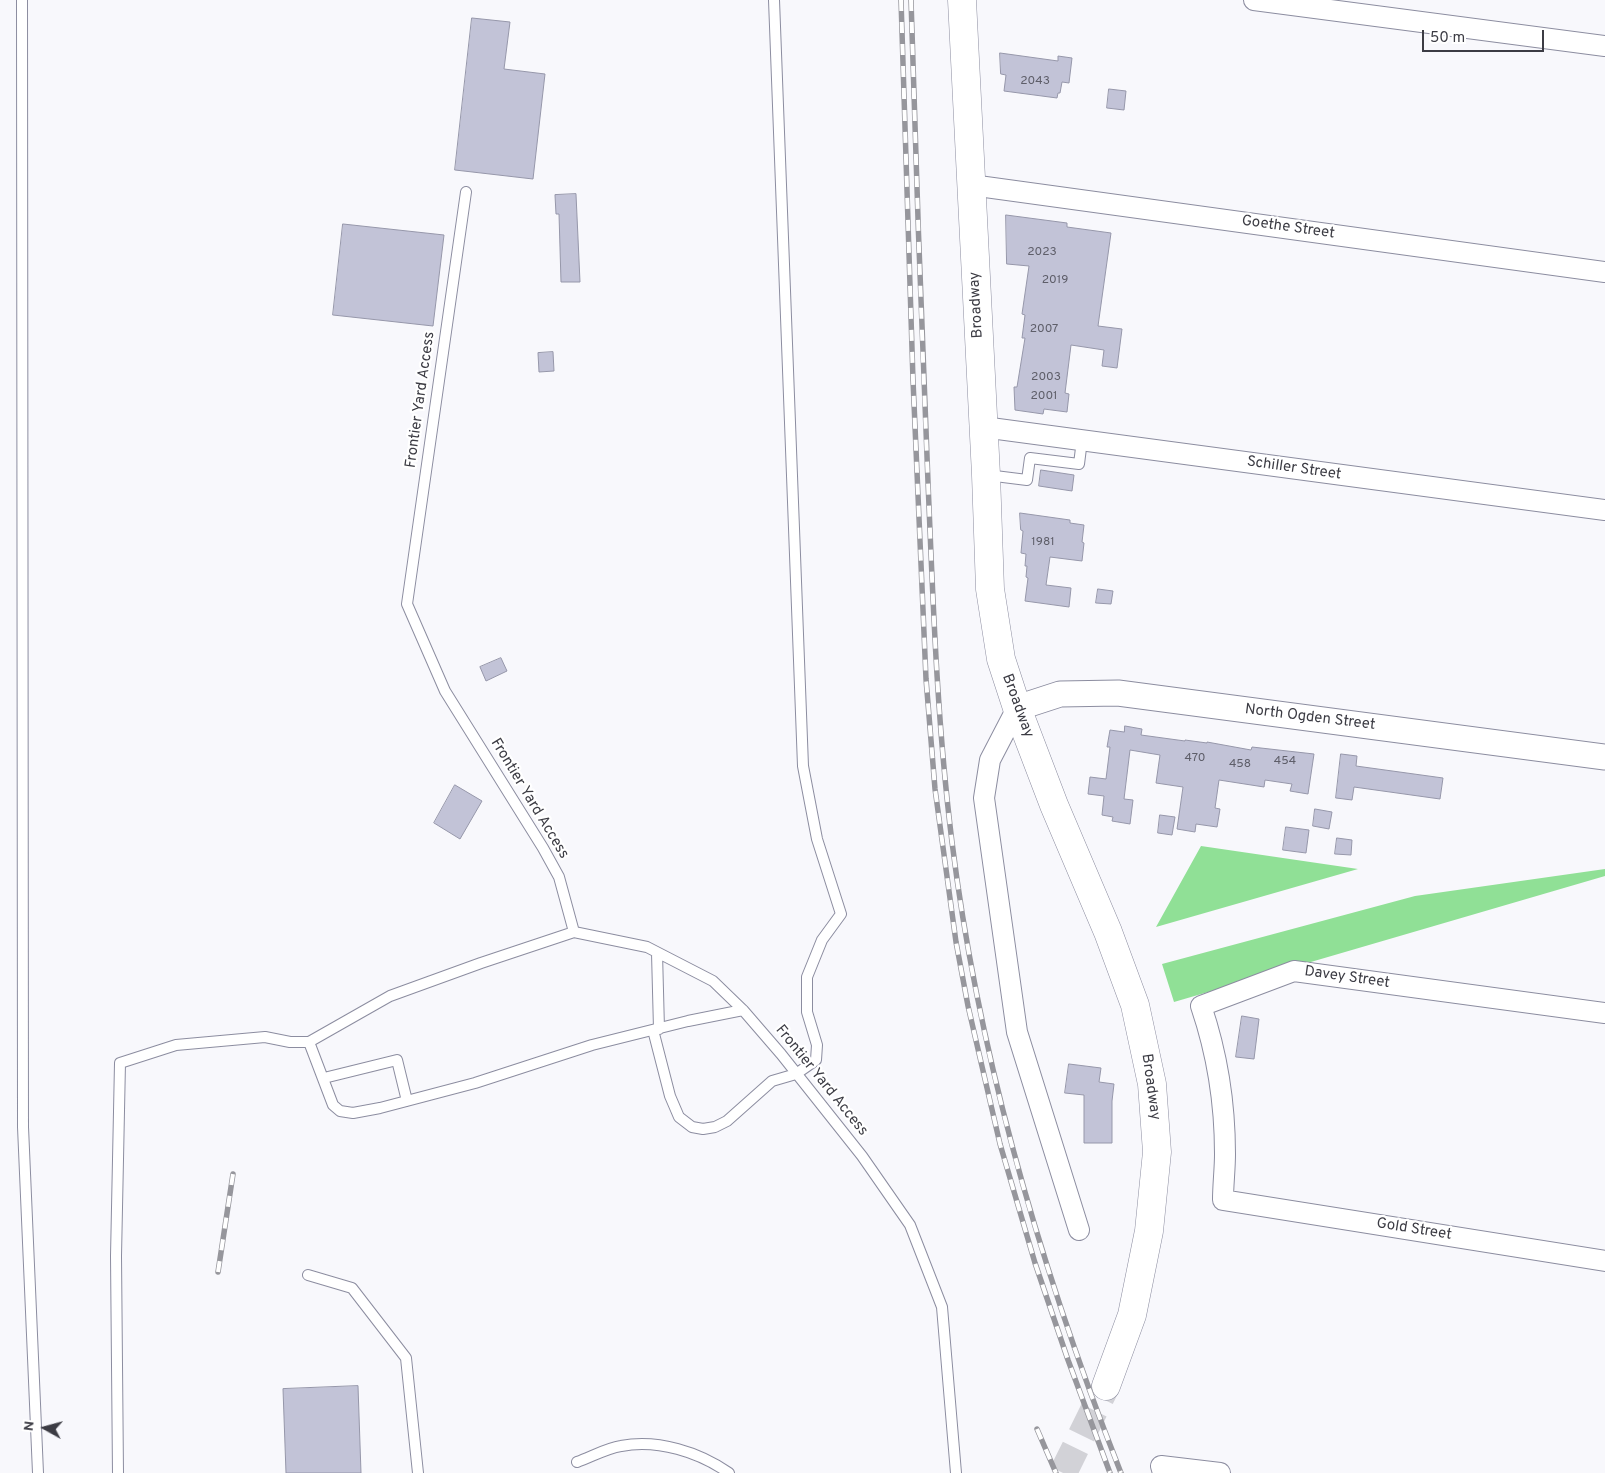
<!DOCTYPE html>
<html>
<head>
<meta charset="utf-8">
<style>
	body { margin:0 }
	#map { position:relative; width:1605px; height:1473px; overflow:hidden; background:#f8f8fc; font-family:Overpass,sans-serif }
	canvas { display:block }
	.north { position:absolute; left:20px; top:1403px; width:50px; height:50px; -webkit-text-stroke:4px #fff; paint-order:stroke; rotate:277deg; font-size:14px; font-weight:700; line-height:20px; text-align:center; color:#3c3c44 }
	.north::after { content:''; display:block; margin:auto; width:18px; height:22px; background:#3c3c44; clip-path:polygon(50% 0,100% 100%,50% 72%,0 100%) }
	.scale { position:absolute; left:1422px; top:30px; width:122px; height:22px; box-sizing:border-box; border:2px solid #3c3c44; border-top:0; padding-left:6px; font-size:15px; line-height:18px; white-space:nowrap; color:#3c3c44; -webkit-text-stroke:4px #fff; paint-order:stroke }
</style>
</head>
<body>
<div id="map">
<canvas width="1605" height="1473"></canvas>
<div class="north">N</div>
<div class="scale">50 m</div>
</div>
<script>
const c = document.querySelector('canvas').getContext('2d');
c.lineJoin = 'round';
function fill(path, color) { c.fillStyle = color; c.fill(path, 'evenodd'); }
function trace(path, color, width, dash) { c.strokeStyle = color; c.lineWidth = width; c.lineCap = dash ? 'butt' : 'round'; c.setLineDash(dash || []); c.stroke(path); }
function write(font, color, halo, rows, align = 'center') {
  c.font = font + ' Overpass,sans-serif'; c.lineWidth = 4.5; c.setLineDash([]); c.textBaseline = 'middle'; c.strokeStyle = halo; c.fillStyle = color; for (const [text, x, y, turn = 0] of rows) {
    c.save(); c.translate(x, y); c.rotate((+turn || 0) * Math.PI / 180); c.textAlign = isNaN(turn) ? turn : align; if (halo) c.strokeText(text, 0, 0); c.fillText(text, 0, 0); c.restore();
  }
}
fill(new Path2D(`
	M1201,846L1358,869L1156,927Z
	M1605,869V876L1174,1002L1162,964L1415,896Z`), '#90e096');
const building = new Path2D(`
	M472,18L510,22L504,69L545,74L533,179L455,170Z
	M1000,53L1058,61V56L1072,58L1069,83L1062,82L1060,93H1058L1057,98L1004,91L1006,75L1001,74Z
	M1109,89L1126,91L1124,110L1107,108Z
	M576,194L580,282H561L559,214H556L555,195Z
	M1006,215L1067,223V227L1111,233L1098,326L1122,329L1117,368L1102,366L1104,350L1071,345L1065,393L1069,394L1067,412L1044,409L1043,414L1015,410L1014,387H1017L1025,338H1022L1025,315L1022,314L1029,266L1007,264Z
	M343,224L444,235L433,326L333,315Z
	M553,352L554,371L539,372L538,353Z
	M1041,470L1074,475L1072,491L1039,486Z
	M1020,513L1070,520V523L1084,525L1082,542L1084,543L1082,561L1050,557L1046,585L1071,588L1069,607L1025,601L1028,578L1026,577L1027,566H1025L1026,554L1021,553L1023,531L1021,530Z
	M1098,589L1113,591L1111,604L1096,603Z
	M501,658L507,671L486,681L480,667Z
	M1125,726L1142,729L1141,735L1185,741V740L1207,743V742L1251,750L1252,747L1314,754L1308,794L1290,791L1292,784L1265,780L1264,787L1219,780L1215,808L1220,809L1217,827L1196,824L1195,832L1177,829L1183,787L1156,783L1160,755L1130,750L1124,799L1133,800L1130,824L1112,821L1113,817L1102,815L1104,796L1088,794L1090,777L1106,779L1110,747H1107L1110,730L1124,732Z
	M1341,754L1357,756L1356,766L1443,778L1440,799L1354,787L1352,800L1336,798Z
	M455,785L482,801L460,839L434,823Z
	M1315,809L1332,812L1329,829L1313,826Z
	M1160,815L1175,817L1172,835L1158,833Z
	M1286,827L1309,830L1306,853L1283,850Z
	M1337,838L1352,840L1351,855L1335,854Z
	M1242,1016L1259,1019L1254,1059L1236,1057Z
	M1069,1064L1101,1068L1099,1082L1114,1084L1112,1101V1143H1084V1095L1065,1093Z
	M358,1386L361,1473H286L283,1389Z`);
fill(building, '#c2c3d7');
trace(building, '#9697aa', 1);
trace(new Path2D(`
	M1063,1473L1106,1386`), '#d2d2d7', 28, [28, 14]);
const service = new Path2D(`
	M22,0L23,1127L38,1473
	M466,192L407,604L445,691L543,848L559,877L574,932L647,947L713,981L743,1010L781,1054L862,1156L910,1225L942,1307L956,1473
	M987,475L1027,480L1030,458L1079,464L1082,440
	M657,953L659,1029
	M653,1030L670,1096L679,1117L692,1127L703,1129L715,1127L727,1121L772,1081L796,1074L816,1060L817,1045L807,1012V977L822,940L841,914L817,839L803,766L774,0
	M309,1042L333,1105L340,1111L353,1113L380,1108L475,1083L592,1045L688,1021L743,1010
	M324,1078L397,1060L407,1101
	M308,1275L352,1288L406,1358L418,1473
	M577,1462C591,1457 607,1448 621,1446C658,1439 699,1452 729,1473
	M118,1473L116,1256L120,1063L176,1045L265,1037L290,1042H309L390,996L481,963L574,932`);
const minor = new Path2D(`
	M1254,0L1605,46
	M971,185L1605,272
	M983,427L1605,510
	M1017,708L990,760L984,798L1017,1032L1079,1230
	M1605,1013L1294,971L1201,1006C1217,1053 1225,1104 1225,1154C1225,1169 1223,1185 1223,1200L1605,1261
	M1163,1473L1161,1466L1220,1473`);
const tertiary = new Path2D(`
	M1017,708L1060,694L1118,693L1605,757`);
const primary = new Path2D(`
	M962,0L986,475L990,589L1001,659L1017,708L1054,805L1108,932L1135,1005L1152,1084L1157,1152L1149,1231L1132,1315L1106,1386`);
trace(service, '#8c8da0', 12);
trace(minor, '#8c8da0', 22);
trace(tertiary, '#8c8da0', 27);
trace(primary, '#8c8da0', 29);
trace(service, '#fff', 10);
trace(minor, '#fff', 20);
trace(tertiary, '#fff', 25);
trace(primary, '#fff', 28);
const rail = new Path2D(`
	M901,0L913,380L926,679L935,789L956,942L968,1006L1000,1144L1035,1263L1068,1360L1110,1473
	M911,0C916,161 921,321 928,482C933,602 937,722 952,842C979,1059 1041,1270 1121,1473
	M218,1272L233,1174
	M1037,1429L1056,1473`);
trace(rail, '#96969c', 5.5);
trace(rail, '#fff', 4, [11]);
write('12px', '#5e5e69', null, [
	["2043",1035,82],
	["2023",1042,253],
	["2019",1055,281],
	["2007",1044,330],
	["2003",1046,378],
	["2001",1044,397],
	["1981",1043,543],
	["470",1195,759],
	["454",1285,762],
	["458",1240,765]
]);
write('15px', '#3c3c44', '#fff', [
	["Goethe Street",1288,228,8],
	["Broadway",977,305,-93],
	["Frontier Yard Access",421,400,-82],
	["Schiller Street",1294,469,8],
	["Broadway",1017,706,70],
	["North Ogden Street",1310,718,7],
	["Frontier Yard Access",529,799,59],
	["Davey Street",1347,978,8],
	["Frontier Yard Access",821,1081,51],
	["Broadway",1150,1087,82],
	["Gold Street",1414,1230,9]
]);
</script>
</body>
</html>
